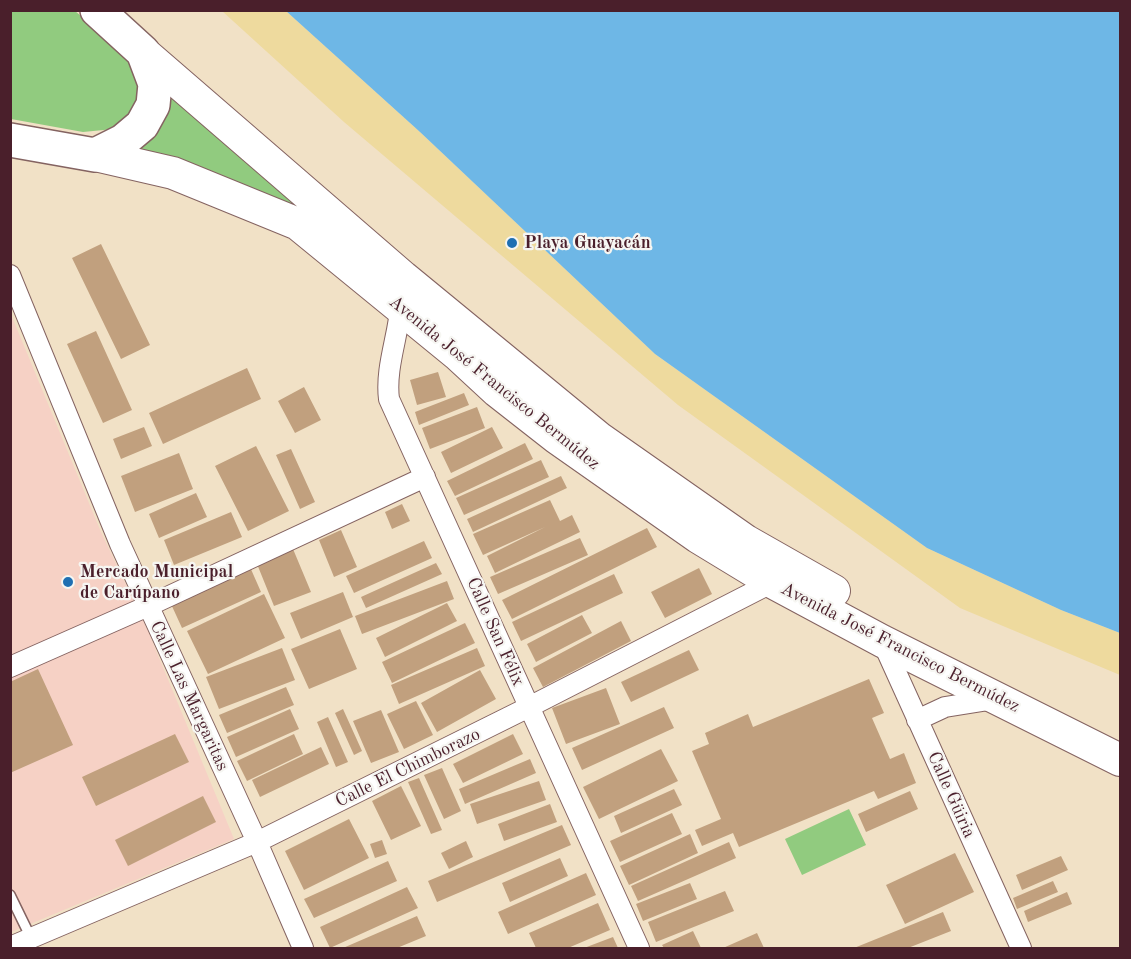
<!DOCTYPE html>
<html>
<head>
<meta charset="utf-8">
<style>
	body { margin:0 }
	#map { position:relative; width:1131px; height:959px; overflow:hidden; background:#f1e1c6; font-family:"Old Standard TT",serif }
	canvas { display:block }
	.frame { position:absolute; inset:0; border:12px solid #4a1f2b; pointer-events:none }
</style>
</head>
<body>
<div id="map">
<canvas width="1131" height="959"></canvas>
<div class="frame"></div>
</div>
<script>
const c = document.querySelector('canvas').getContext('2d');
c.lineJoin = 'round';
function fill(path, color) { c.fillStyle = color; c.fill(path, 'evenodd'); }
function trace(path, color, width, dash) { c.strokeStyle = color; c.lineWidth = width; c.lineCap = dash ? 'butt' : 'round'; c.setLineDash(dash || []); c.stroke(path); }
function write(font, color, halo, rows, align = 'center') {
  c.font = font + ' "Old Standard TT",serif'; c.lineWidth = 4.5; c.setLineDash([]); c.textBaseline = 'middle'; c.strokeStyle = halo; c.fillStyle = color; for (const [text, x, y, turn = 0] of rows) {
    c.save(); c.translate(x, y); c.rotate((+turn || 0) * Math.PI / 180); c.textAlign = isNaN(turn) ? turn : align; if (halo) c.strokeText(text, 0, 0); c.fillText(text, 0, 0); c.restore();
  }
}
fill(new Path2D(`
	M10,312L101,532L148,631L234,839L11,932Z`), '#f6d1c5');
fill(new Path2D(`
	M10,11H75L142,67L147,97L124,128L83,132L11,119Z
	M170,83L371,265L128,153Z
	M849,809L866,845L802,875L785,839Z`), '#91cb7f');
fill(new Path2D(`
	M222,11H286L420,132L655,354L927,548L1061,610L1120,633V675L960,608L678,405L344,122Z`), '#eeda9e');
fill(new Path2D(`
	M286,11H1120V633L1061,610L927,548L655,354L420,132Z`), '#6eb7e6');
fill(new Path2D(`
	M101,244L150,345L121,359L72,258Z
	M96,331L132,410L103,423L67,344Z
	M247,368L261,399L163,444L149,413Z
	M438,372L446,397L417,405L410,380Z
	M304,387L321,420L295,433L278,401Z
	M464,393L469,405L419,425L415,412Z
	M477,407L485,428L430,449L422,428Z
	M144,427L152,446L121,459L113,439Z
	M492,427L503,448L451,473L441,452Z
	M525,443L533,459L455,496L447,481Z
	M256,446L289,511L248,531L215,466Z
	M291,449L315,502L300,509L276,455Z
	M179,453L193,489L135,512L121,476Z
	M541,460L549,477L464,515L456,498Z
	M561,476L567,488L473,532L467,519Z
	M196,493L207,517L159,538L149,514Z
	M550,500L560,521L572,515L580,532L495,573L487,556L545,527L483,555L473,534Z
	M402,504L410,521L392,529L385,512Z
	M231,512L242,537L174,565L164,540Z
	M647,528L657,547L512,619L502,600Z
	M341,530L357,567L334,577L319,540Z
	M580,538L588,555L498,594L490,577Z
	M424,541L432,558L354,593L346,576Z
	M293,549L311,592L274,606L257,564Z
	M436,563L442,574L366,608L361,597Z
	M250,567L261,592L182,628L171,604Z
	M699,568L712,594L665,618L651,592Z
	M614,574L623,593L521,641L512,622Z
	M447,581L454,599L362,634L355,616Z
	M343,592L353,617L301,639L290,613Z
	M264,594L285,638L208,674L187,631Z
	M447,603L457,621L385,657L376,638Z
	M582,615L592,633L536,662L527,644Z
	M621,621L631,641L543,687L533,668Z
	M465,623L475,643L392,683L382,662Z
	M340,629L357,669L309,689L291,649Z
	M282,648L295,680L219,709L206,677Z
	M477,648L485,666L399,704L391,685Z
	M689,650L699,670L631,702L621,682Z
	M38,669L73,745L10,773V682Z
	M480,670L496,699L437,732L421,703Z
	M869,679L884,713L872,718L890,759L904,753L916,783L878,799L874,791L739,847L733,833L702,846L695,830L721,819L692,751L709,744L705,733L748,714L753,727Z
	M286,687L294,705L227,733L219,715Z
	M606,688L620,724L566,744L552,708Z
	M416,701L433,735L404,749L387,714Z
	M664,707L674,728L582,770L572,748Z
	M290,709L299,729L236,757L227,737Z
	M343,709L362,751L354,755L335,713Z
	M381,710L399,752L371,763L353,721Z
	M328,717L348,762L336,767L317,722Z
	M175,734L189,762L96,806L82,777Z
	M294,734L303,754L247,781L237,761Z
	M513,734L523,754L463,783L453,764Z
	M321,747L329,764L260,797L252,780Z
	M661,749L678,781L599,819L583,787Z
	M530,759L536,773L465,804L459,789Z
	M442,768L461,811L444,819L424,775Z
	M419,778L442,830L431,834L408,782Z
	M539,781L546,800L477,824L470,804Z
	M401,786L421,826L391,840L372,801Z
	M674,789L682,805L621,833L614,816Z
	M910,791L918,809L866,832L858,814Z
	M203,796L216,822L128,866L115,840Z
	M550,804L557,822L504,841L498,824Z
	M672,813L682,834L620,862L610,841Z
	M349,819L369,858L304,890L285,851Z
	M562,825L571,845L437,902L428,881Z
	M690,834L698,853L629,885L620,866Z
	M382,840L387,854L375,858L370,844Z
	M466,841L473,857L449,869L441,853Z
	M729,842L736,858L638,901L631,886Z
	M955,853L974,892L905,924L886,885Z
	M1061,856L1068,870L1022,890L1016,875Z
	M560,858L568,876L510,902L502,883Z
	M388,861L397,881L314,918L304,899Z
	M586,873L596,895L508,934L498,912Z
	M1053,881L1058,892L1017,909L1013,898Z
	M690,883L697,899L643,921L636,904Z
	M407,887L418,908L330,948L320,927Z
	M725,891L734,911L656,942L648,922Z
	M1067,892L1072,904L1028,922L1024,911Z
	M598,903L610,930L568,948H536L529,933Z
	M943,912L951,931L908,948H854Z
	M417,916L426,936L397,948H343Z
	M693,931L701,948H664L662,945Z
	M757,933L764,948H723Z
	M613,937L618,948H584Z`), '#c1a07e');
const lane = new Path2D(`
	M10,895L31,938`);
const street = new Path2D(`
	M10,275L120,544L257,842L303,948
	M401,302C399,335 385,367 389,399L639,948
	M882,641L1021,948
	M10,667L148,606L425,477
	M917,720L945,707L995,699
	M10,947L257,842L529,707L779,579`);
const primary = new Path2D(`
	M143,52L403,277L599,438L746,541L834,591
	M95,155L173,173L298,224L457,354L497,391L557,438L698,537L772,582L882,641L1120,760`);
const highway = new Path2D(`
	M10,140L95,155L123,141L142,125L153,105L155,84L143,52L97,10`);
trace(lane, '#846361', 12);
trace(street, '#846361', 22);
trace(primary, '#846361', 34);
trace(highway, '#846361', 36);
trace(lane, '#fff', 9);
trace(street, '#fff', 20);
trace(primary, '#fff', 32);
trace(highway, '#fff', 33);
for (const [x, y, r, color] of [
	[512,243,6,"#1f6fb2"],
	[68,582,6,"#1f6fb2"]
]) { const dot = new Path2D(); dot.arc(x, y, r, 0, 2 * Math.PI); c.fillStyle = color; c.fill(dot); trace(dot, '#f6f6f2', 2); }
write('bold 18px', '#4a1f2b', '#f6f6f2', [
	["Playa Guayacán",524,243],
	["Mercado Municipal",80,572],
	["de Carúpano",80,593]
], 'left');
write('18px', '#4a1f2b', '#f6f6f2', [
	["Avenida José Francisco Bermúdez",494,383,39],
	["Calle San Félix",495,632,66],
	["Avenida José Francisco Bermúdez",900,648,27],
	["Calle Las Margaritas",189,696,65],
	["Calle El Chimborazo",408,768,-26],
	["Calle Güiria",951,795,66]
]);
</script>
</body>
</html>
